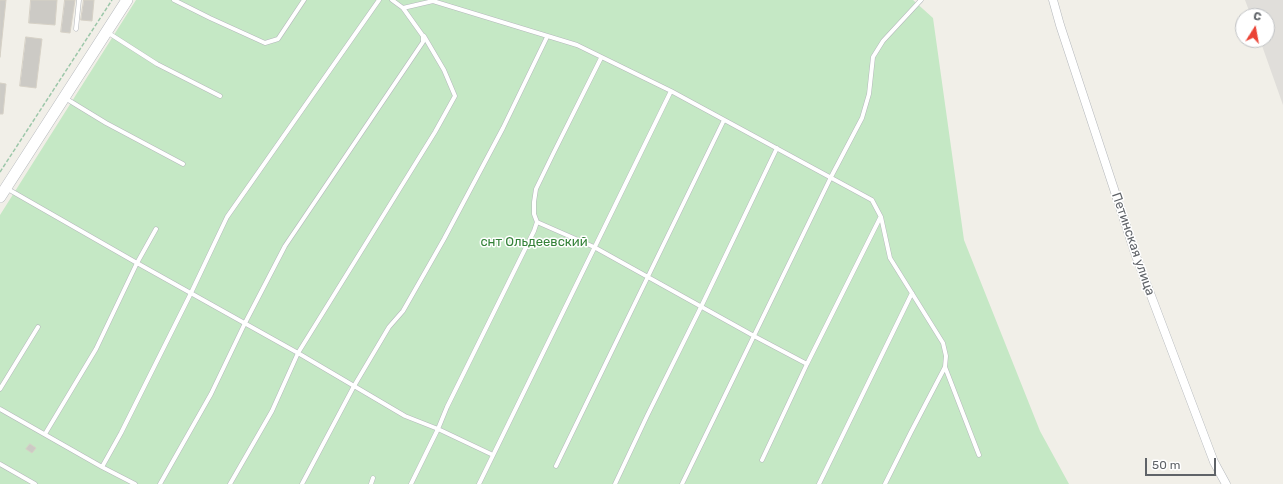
<!DOCTYPE html>
<html>
<head>
<meta charset="utf-8">
<style>
	body { margin:0 }
	#map { position:relative; width:1283px; height:484px; overflow:hidden; background:#f1efe8; font-family:Rubik,sans-serif }
	canvas { display:block }
	.north { position:absolute; left:1235px; top:8px; width:40px; height:40px; box-sizing:border-box; background:#fff; border:1px solid #bfc1c3; border-radius:50%; rotate:11deg; font-size:11px; font-weight:700; line-height:16px; text-align:center; color:#5f6368 }
	.north::after { content:''; display:block; margin:auto; width:14px; height:18px; background:#ea4335; clip-path:polygon(50% 0,100% 100%,50% 72%,0 100%) }
	.scale { position:absolute; left:1145px; top:458px; width:71px; height:18px; box-sizing:border-box; border:2px solid #5f6368; border-top:0; padding-left:5px; font-size:12px; line-height:14px; white-space:nowrap; color:#5f6368; -webkit-text-stroke:3px #fff; paint-order:stroke }
</style>
</head>
<body>
<div id="map">
<canvas width="1283" height="484"></canvas>
<div class="north">С</div>
<div class="scale">50 m</div>
</div>
<script>
const c = document.querySelector('canvas').getContext('2d');
c.lineJoin = 'round';
function fill(path, color) { c.fillStyle = color; c.fill(path, 'evenodd'); }
function trace(path, color, width, dash) { c.strokeStyle = color; c.lineWidth = width; c.lineCap = dash ? 'butt' : 'round'; c.setLineDash(dash || []); c.stroke(path); }
function write(font, color, halo, rows, align = 'center') {
  c.font = font + ' Rubik,sans-serif'; c.lineWidth = 3; c.setLineDash([]); c.textBaseline = 'middle'; c.strokeStyle = halo; c.fillStyle = color; for (const [text, x, y, turn = 0] of rows) {
    c.save(); c.translate(x, y); c.rotate((+turn || 0) * Math.PI / 180); c.textAlign = isNaN(turn) ? turn : align; if (halo) c.strokeText(text, 0, 0); c.fillText(text, 0, 0); c.restore();
  }
}
fill(new Path2D(`
	M1245,0H1283V105L1260,40H1267V16H1251Z`), '#e0deda');
fill(new Path2D(`
	M136,0H913L933,18L964,240L1040,431L1069,484H0V215Z`), '#c5e8c5');
const building = new Path2D(`
	M0,0H6L0,57Z
	M31,0H57L55,25L29,23Z
	M65,0H75L70,33L61,32Z
	M84,0H94L92,21L81,20Z
	M26,37L42,39L36,88L20,86Z
	M0,83L6,84L3,114H0Z
	M30,444L36,448L32,453L26,449Z`);
fill(building, '#cccac5');
trace(building, '#d6d1c6', 1);
const service = new Path2D(`
	M174,0L210,18L265,43L278,39L304,0
	M392,0L403,8L433,1L577,45L671,91L872,200L881,217L890,258L943,343L946,356L945,367L911,432L885,484
	M76,29L79,0
	M107,32L157,64L220,96
	M65,98L106,123L183,164
	M6,188L137,263L298,353L405,416L438,429L493,455
	M537,222L594,247L754,336L807,364
	M945,367L979,455
	M0,389L38,327
	M0,409L102,467L135,484
	M45,434L96,349L137,263L156,229
	M762,460L807,364L880,218
	M0,464L35,484
	M556,466L724,120
	M102,467L121,433L191,293L227,217L379,0
	M160,484L211,394L245,323L285,246L423,42V36L403,8
	M230,484L272,411L298,353L435,132L455,96L444,70L424,36
	M302,484L354,386L389,327L403,311L444,239L503,128L547,37
	M371,484L373,478
	M411,484L438,429L447,407L534,231L537,222L534,214V202L536,189L553,154L601,58
	M479,484L671,91
	M615,484L647,416L701,307L777,148
	M682,484L831,177L862,118L869,94L873,57L883,41L921,0
	M819,484L912,293`);
const minor = new Path2D(`
	M1053,0L1060,25L1136,256L1214,462L1226,484`);
const tertiary = new Path2D(`
	M0,197L127,0`);
trace(service, '#b5b8bc', 5);
trace(minor, '#b5b8bc', 9);
trace(tertiary, '#b5b8bc', 12);
trace(new Path2D(`
	M0,172L112,0`), '#9cc7a9', 1.5, [4, 2]);
trace(service, '#fff', 4);
trace(minor, '#fff', 8);
trace(tertiary, '#fff', 11);
write('13px', '#348238', '#fff', [
	["снт Ольдеевский",534,242]
]);
write('13px', '#5f6368', '#fff', [
	["Петинская улица",1133,244,71]
]);
</script>
</body>
</html>
